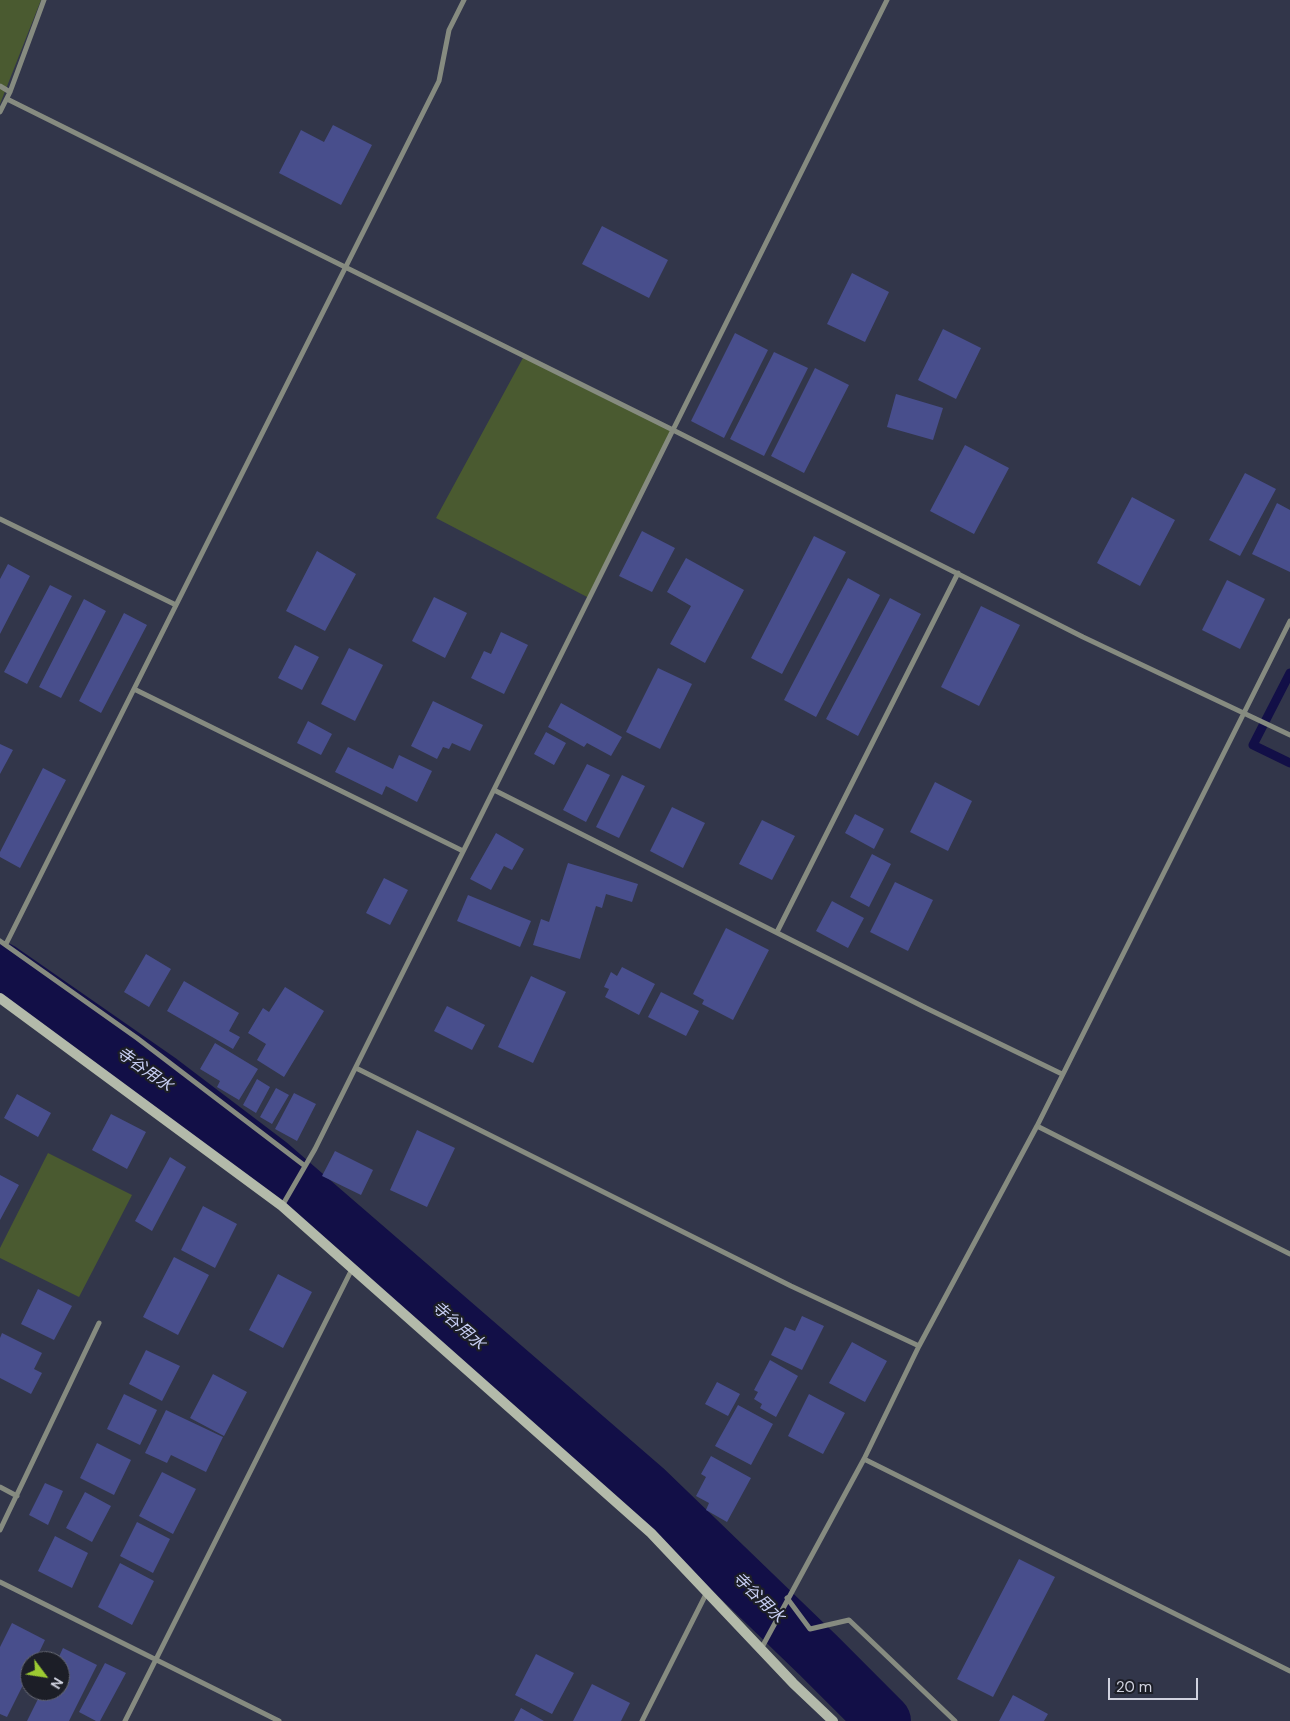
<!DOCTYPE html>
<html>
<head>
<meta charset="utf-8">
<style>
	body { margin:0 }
	#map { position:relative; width:1290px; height:1721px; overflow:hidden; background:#32364a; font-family:"DM Sans",sans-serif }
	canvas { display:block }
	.north { position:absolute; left:20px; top:1651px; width:50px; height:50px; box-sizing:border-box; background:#1c1e27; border:1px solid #646671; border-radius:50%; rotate:121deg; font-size:14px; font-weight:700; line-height:20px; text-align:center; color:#d0d2df }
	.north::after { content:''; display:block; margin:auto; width:18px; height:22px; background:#9cca32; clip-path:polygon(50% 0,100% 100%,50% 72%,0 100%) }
	.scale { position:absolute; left:1108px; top:1678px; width:90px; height:22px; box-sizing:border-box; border:2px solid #d0d2df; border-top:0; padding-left:6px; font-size:15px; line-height:18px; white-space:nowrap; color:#d0d2df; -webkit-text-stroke:4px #1c1e27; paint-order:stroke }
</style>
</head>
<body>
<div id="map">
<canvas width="1290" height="1721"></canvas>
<div class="north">N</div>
<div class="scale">20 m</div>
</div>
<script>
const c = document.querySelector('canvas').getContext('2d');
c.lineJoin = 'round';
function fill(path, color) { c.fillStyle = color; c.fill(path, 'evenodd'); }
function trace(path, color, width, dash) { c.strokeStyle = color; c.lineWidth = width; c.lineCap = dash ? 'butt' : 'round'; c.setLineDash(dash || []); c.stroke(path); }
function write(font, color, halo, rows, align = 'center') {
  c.font = font + ' "DM Sans","Noto Sans JP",sans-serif'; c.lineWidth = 4.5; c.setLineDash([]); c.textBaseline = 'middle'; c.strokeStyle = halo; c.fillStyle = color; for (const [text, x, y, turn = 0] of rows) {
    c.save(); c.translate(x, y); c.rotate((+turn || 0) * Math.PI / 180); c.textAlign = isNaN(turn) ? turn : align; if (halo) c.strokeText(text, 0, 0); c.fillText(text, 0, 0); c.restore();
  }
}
fill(new Path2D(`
	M0,0H41L0,104Z
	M524,356L673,430L589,598L436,518Z
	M48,1153L132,1195L79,1297L0,1258V1248Z`), '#4a5a30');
trace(new Path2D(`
	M1290,673L1253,745L1290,763`), '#120f47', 9);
trace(new Path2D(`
	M0,969L161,1081L269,1163L646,1489L819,1656L884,1721`), '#120f47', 54);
fill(new Path2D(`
	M333,125L372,145L341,205L279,173L301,130L324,142Z
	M602,226L668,260L649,298L582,264Z
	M852,273L889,292L865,342L827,324Z
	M943,329L981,348L956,399L918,380Z
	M735,333L768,350L724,438L691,421Z
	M774,352L808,368L764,456L730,439Z
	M815,368L849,385L804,473L771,456Z
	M896,394L943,408L933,440L887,427Z
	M965,445L1009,468L974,534L930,511Z
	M1245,473L1276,489L1240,556L1209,540Z
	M1132,497L1175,520L1140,586L1097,563Z
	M1277,503L1290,510V572L1252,554Z
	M642,531L675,548L652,592L619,576Z
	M814,536L846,552L782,674L751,658Z
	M317,551L356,574L325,631L286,611Z
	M686,558L744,590L705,663L670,644L691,606L667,592Z
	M8,564L30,576L0,634V579Z
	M848,578L880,595L816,717L784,700Z
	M1227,580L1265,599L1240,649L1202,630Z
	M50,585L72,596L27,684L4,672Z
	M434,597L467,613L445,658L412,641Z
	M890,598L921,614L858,736L826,719Z
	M84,599L106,611L61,698L39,687Z
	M981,606L1020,625L979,706L941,687Z
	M124,613L147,625L101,713L79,701Z
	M501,632L528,645L504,694L471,678L484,651L491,654Z
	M295,645L319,657L302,690L278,678Z
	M349,648L383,665L355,721L321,704Z
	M658,668L692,684L660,749L626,732Z
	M433,701L483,725L470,751L452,743L449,749L443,747L437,759L411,746Z
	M561,703L622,737L611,756L587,743L584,747L548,727Z
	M308,721L332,734L321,755L297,743Z
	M546,732L566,743L554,765L534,754Z
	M0,744L13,750L0,774Z
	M348,747L393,769L399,755L432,771L417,802L386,786L382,795L335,772Z
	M587,764L610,775L586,822L563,810Z
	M43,768L66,780L20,868L0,857V852Z
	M622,775L645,786L619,838L596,827Z
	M935,782L972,801L948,851L910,832Z
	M672,807L705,823L683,868L650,851Z
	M855,814L884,829L874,849L845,833Z
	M762,820L795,836L772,880L739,864Z
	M496,833L524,849L512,870L504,866L491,890L470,879Z
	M872,854L891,864L869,907L850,897Z
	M568,863L638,884L632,902L606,894L602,908L596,906L580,959L533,945L541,919L549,922Z
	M384,878L408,890L390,925L366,913Z
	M895,882L933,900L908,951L870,932Z
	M468,895L531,921L520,947L457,921Z
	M832,901L864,918L848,948L816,931Z
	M726,928L769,950L733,1020L702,1004L704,1000L693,994Z
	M146,954L171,969L149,1007L124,992Z
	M622,967L655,984L639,1015L605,997L609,989L604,987L611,972L617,976Z
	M531,976L566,992L533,1063L498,1047Z
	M184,981L239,1013L229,1031L240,1037L233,1049L167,1011Z
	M285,987L324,1011L284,1077L257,1060L266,1044L248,1033L263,1008L269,1012Z
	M661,992L699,1011L686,1036L648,1017Z
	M447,1006L485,1025L472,1050L434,1031Z
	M215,1043L258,1069L239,1100L217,1087L220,1081L200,1069Z
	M257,1079L270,1087L256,1113L243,1105Z
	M276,1088L289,1095L272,1124L260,1117Z
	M294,1093L316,1104L297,1141L275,1129Z
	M17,1094L51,1113L38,1137L4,1118Z
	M111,1114L146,1132L127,1169L92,1150Z
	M417,1130L455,1148L427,1207L390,1190Z
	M335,1151L373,1170L361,1195L322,1176Z
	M170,1157L186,1167L152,1231L135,1221Z
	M0,1175L19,1185L0,1220Z
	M203,1206L237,1224L215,1268L181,1250Z
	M174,1257L209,1275L178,1335L143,1317Z
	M278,1274L312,1292L283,1348L249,1330Z
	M38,1289L72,1306L54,1340L21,1324Z
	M802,1316L824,1326L802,1370L771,1355L785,1327L795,1331Z
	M2,1333L42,1353L34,1369L42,1373L31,1394L0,1378V1338Z
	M852,1342L887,1361L865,1402L829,1383Z
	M146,1350L180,1366L162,1401L129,1384Z
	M770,1360L798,1376L776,1417L760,1408L762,1404L754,1399L758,1392L754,1390Z
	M213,1374L247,1392L224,1436L190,1418Z
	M717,1382L740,1394L728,1416L705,1404Z
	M124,1394L157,1410L140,1445L107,1429Z
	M809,1394L845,1413L823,1454L788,1436Z
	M738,1405L773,1424L751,1465L715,1446Z
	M166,1410L223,1437L206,1472L171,1455L167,1463L145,1453Z
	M97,1443L131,1460L114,1495L80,1478Z
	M711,1456L751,1478L727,1522L706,1510L709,1503L696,1496L706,1477L701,1474Z
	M162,1472L196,1489L173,1534L139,1516Z
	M45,1483L63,1491L48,1525L29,1515Z
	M85,1492L111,1506L92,1542L66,1528Z
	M137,1522L170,1539L153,1573L120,1556Z
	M55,1536L88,1553L72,1588L38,1571Z
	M1019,1559L1055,1577L993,1697L957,1679Z
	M120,1563L154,1581L132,1625L98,1607Z
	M12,1623L45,1640L35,1661H30V1671L7,1717L0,1714V1647Z
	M63,1648L97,1665L69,1721H27L42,1691H60V1661H57Z
	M536,1654L574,1673L552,1714L515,1695Z
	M105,1663L126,1673L100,1721H96L79,1712Z
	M592,1684L630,1703L621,1721H573Z
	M1013,1695L1048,1714L1044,1721H999Z
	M521,1708L544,1721H514Z`), '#484e8c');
trace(new Path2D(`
	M0,86L10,92
	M7,99L673,430L1083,637L1290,735
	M0,112L10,92L44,0
	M0,519L176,605
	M134,689L463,851
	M494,790L926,1008L1062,1074
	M777,932L958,573
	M0,941L137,1038L305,1166
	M6,944L439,81L449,30L464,0
	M356,1068L791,1286L919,1346
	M1037,1126L1290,1254
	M282,1206L315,1149L887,0
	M864,1459L1290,1671
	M0,1487L17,1496
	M0,1530L99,1323
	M0,1582L279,1721
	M787,1598L810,1629L849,1620L955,1721
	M761,1649L864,1459L919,1346L1037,1126L1290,621
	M125,1721L352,1269
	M642,1721L707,1592`), '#868b80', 5);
trace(new Path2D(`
	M0,998L282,1206L651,1533L793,1683L833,1721`), '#b3baaa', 10);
write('italic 16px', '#c8cff4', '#1c1e27', [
	["寺谷用水",144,1070,35],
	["寺谷用水",458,1326,41],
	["寺谷用水",758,1598,44]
]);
</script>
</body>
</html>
